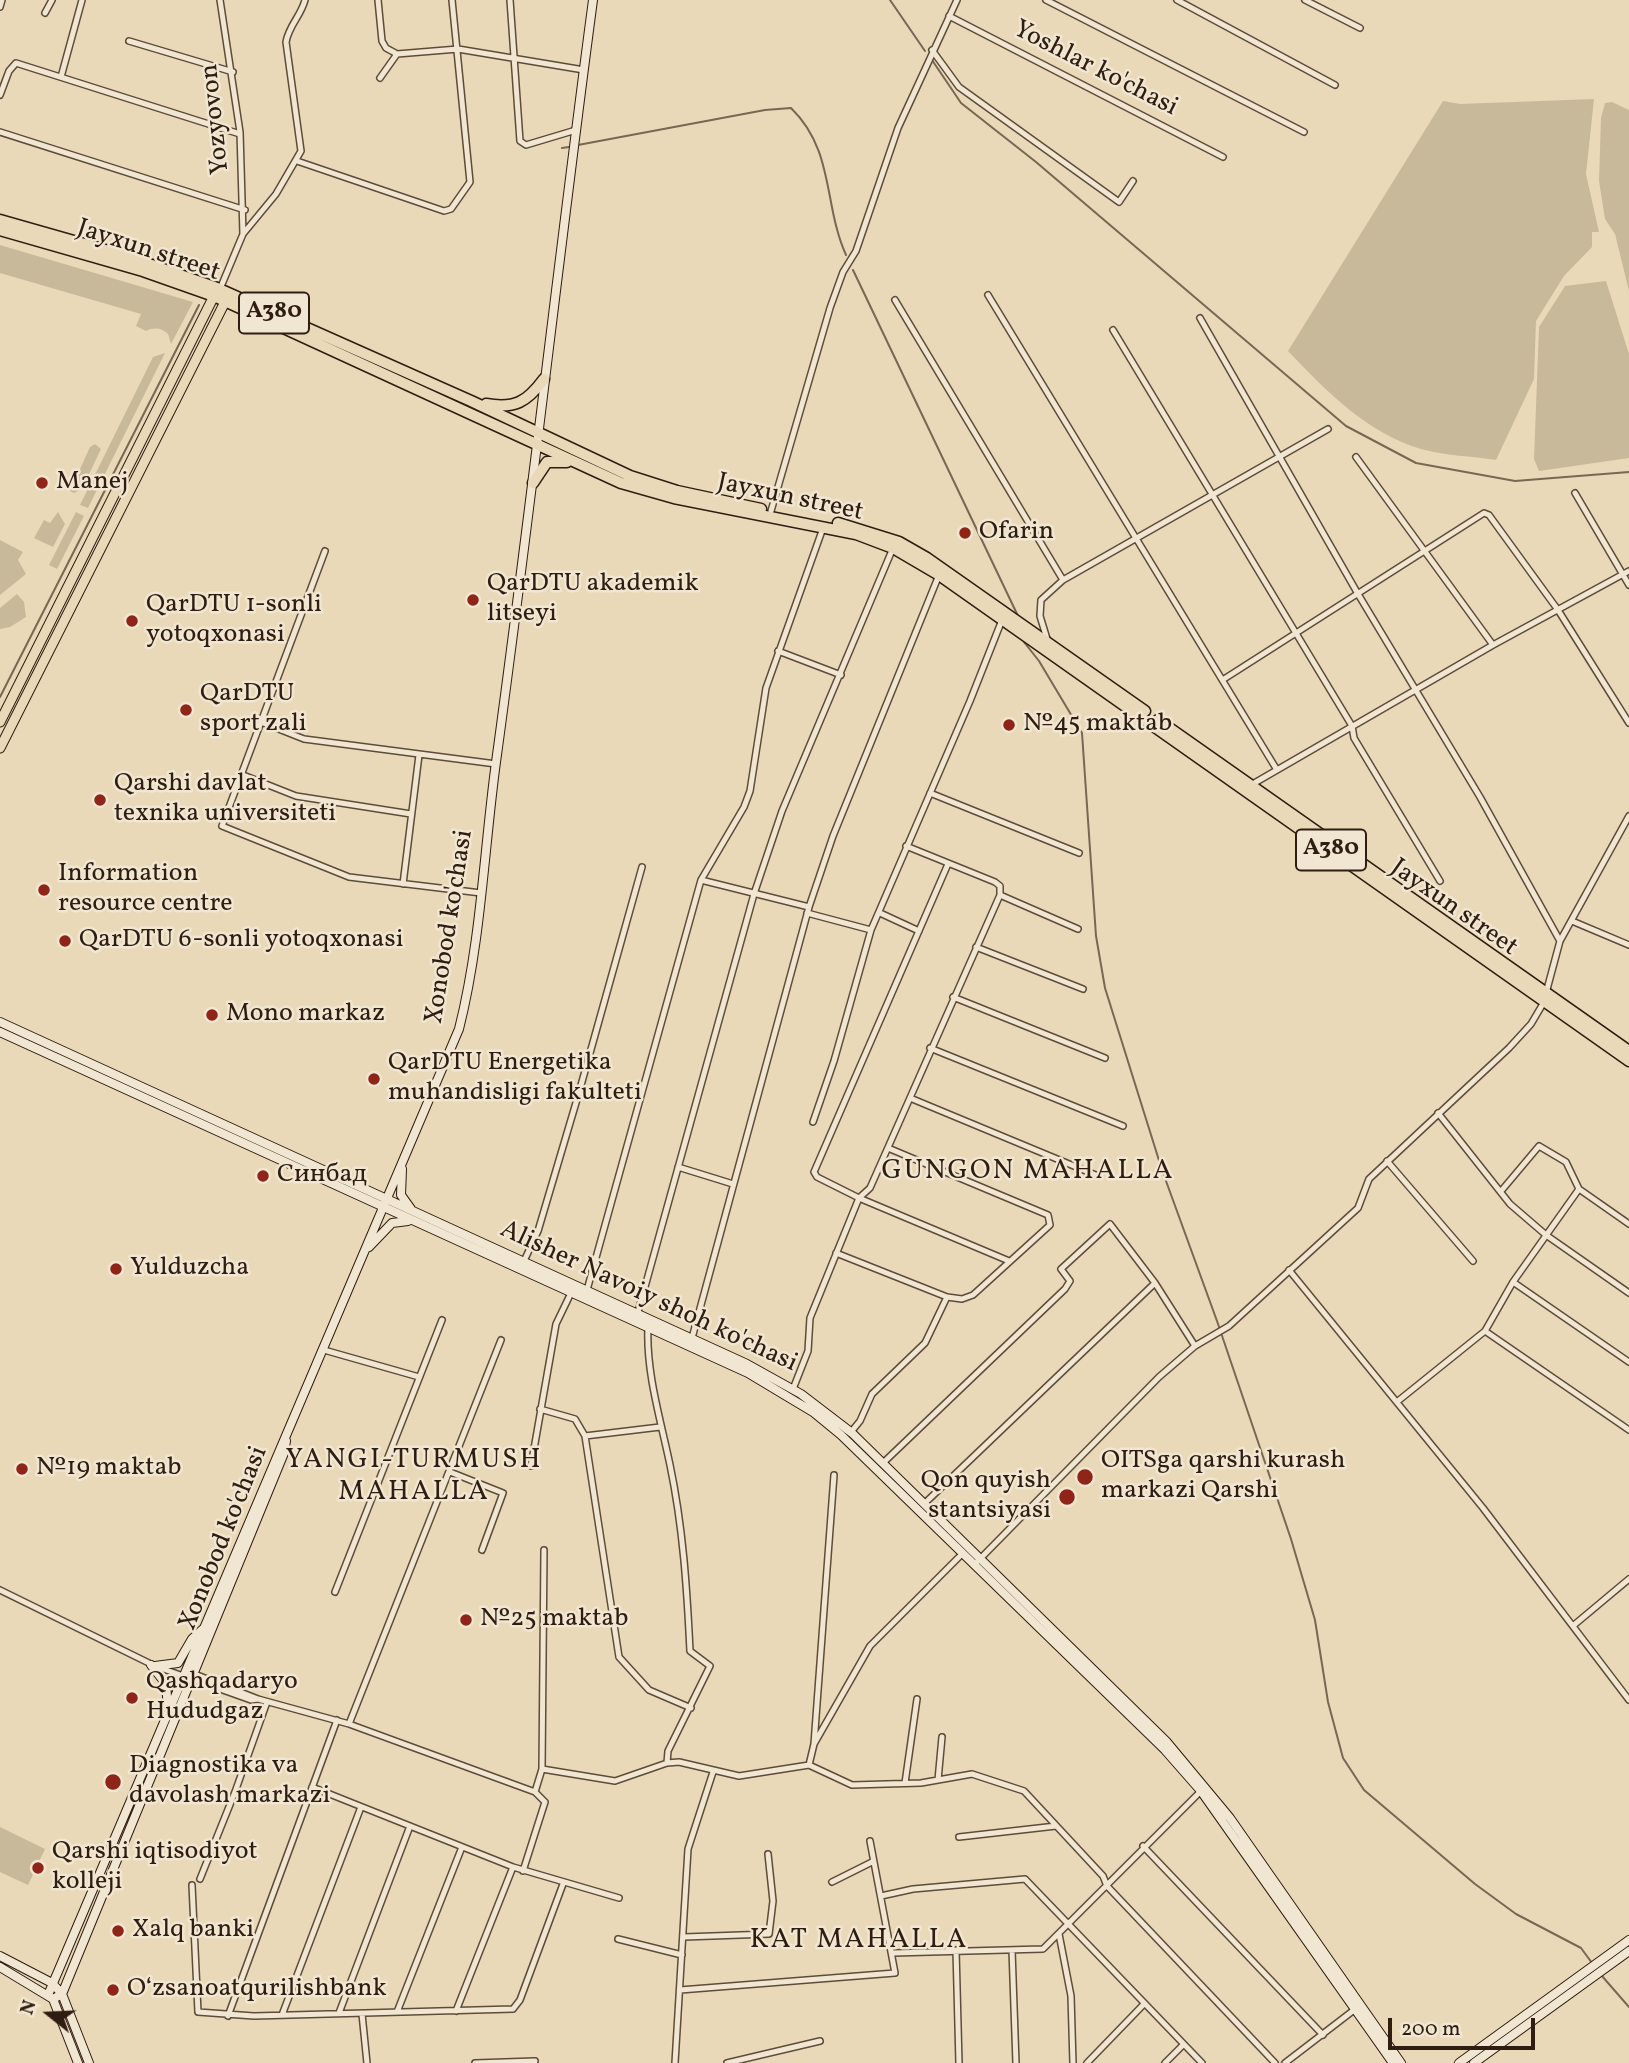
<!DOCTYPE html>
<html>
<head>
<meta charset="utf-8">
<style>
	body { margin:0 }
	#map { position:relative; width:1629px; height:2063px; overflow:hidden; background:#e9d9b8; font-family:Vollkorn,serif }
	canvas { display:block }
	.north { position:absolute; left:14px; top:1979px; width:70px; height:70px; -webkit-text-stroke:5px #f1e6d1; paint-order:stroke; rotate:288deg; font-size:19px; font-weight:700; line-height:28px; text-align:center; color:#2e1d10 }
	.north::after { content:''; display:block; margin:auto; width:24px; height:32px; background:#2e1d10; clip-path:polygon(50% 0,100% 100%,50% 72%,0 100%) }
	.scale { position:absolute; left:1388px; top:2018px; width:147px; height:32px; box-sizing:border-box; border:4px solid #2e1d10; border-top:0; padding-left:9px; font-size:21px; line-height:24px; white-space:nowrap; color:#2e1d10; -webkit-text-stroke:5px #f1e6d1; paint-order:stroke }
</style>
</head>
<body>
<div id="map">
<canvas width="1629" height="2063"></canvas>
<div class="north">N</div>
<div class="scale">200 m</div>
</div>
<script>
const c = document.querySelector('canvas').getContext('2d');
c.lineJoin = 'round';
function fill(path, color) { c.fillStyle = color; c.fill(path, 'evenodd'); }
function trace(path, color, width, dash) { c.strokeStyle = color; c.lineWidth = width; c.lineCap = dash ? 'butt' : 'round'; c.setLineDash(dash || []); c.stroke(path); }
function write(font, color, halo, rows, align = 'center') {
  c.font = font + ' Vollkorn,serif'; c.lineWidth = 5; c.setLineDash([]); c.textBaseline = 'middle'; c.strokeStyle = halo; c.fillStyle = color; for (const [text, x, y, turn = 0] of rows) {
    c.save(); c.translate(x, y); c.rotate((+turn || 0) * Math.PI / 180); c.textAlign = isNaN(turn) ? turn : align; if (halo) c.strokeText(text, 0, 0); c.fillText(text, 0, 0); c.restore();
  }
}
fill(new Path2D(`
	M1594,99L1586,174L1599,232H1592V247L1564,276L1536,321L1534,379L1496,460C1472,456 1445,456 1421,449C1367,433 1326,391 1288,351L1443,101L1460,104Z
	M1612,102L1629,110V291L1615,234L1605,219L1599,181L1601,118L1605,103Z
	M0,245L193,302L171,344L168,334C161,328 155,327 146,331L136,326L141,314L0,273Z
	M1606,281L1629,354V458L1539,471L1534,459L1539,327L1565,286Z
	M165,353L88,508L80,505L153,357Z
	M95,444L101,449L82,489L74,493L70,491L90,447Z
	M58,512L65,524L53,547L34,538L44,520L50,523Z
	M76,512L84,516L57,569L49,565Z
	M0,540L23,552L18,560L26,574L0,595Z
	M17,594L24,602L26,617L10,627L0,629V608Z
	M0,1827L45,1849L28,1885L0,1872Z`), '#c9b99b');
trace(new Path2D(`
	M890,0L925,51
	M932,60L961,103L1036,162L1346,426L1416,463L1515,481L1629,472
	M578,145L765,110L791,108C835,151 823,204 846,255
	M562,148L569,147
	M853,270L1018,616
	M1024,642L1039,661L1082,733L1096,936L1105,988L1162,1170L1217,1321L1291,1539L1315,1620L1328,1702L1343,1758L1364,1790L1475,1884L1516,1914L1581,1948L1592,1963
	M0,697L199,305
	M1602,1976L1629,2007`), '#786753', 2);
const street = new Path2D(`
	M220,0L240,132L243,234
	M378,0L382,41L386,48L397,54L458,49L584,70
	M510,0L520,141L526,145L576,130
	M1046,0L1304,132
	M1177,0L1335,85
	M1305,0L1360,28
	M0,7L2,0
	M45,13L52,0
	M949,16L1223,157
	M129,41L233,72
	M932,50L959,87L1119,202L1133,181
	M61,77L82,0
	M380,78L397,54
	M0,95L9,71L16,63L240,134
	M0,132L245,210
	M297,161L444,211L451,209L470,182L452,0
	M220,289L243,234L276,194L301,151L286,42C289,25 301,16 305,0
	M988,295L1277,770
	M895,300L1063,580
	M1200,318L1358,594L1480,797L1560,941
	M1113,330L1352,726L1354,738L1440,881
	M1356,457L1493,645
	M1575,493L1629,585
	M771,511L830,308L843,272L856,251L898,128L957,0
	M325,551L222,826L349,877L481,893
	M1047,639L1040,616L1041,600L1063,580L1328,429
	M778,651L841,675
	M1224,679L1484,513L1489,515L1558,610L1629,723
	M261,722L304,739L496,764
	M243,775L296,796L411,814
	M1251,785L1493,645L1629,571
	M930,793L1079,853
	M948,864L814,1172L817,1177L859,1198L1009,1261
	M701,880L809,907
	M403,884L419,755
	M1000,895L1078,929
	M807,913L871,930
	M880,913L919,931
	M1572,921L1629,945
	M976,947L1083,989
	M1546,993L1560,941L1629,816
	M953,997L1105,1058
	M930,1048L1123,1126
	M910,1098L1098,1176
	M1438,1113L1510,1204L1546,1235L1629,1293
	M813,1122L834,1061L871,930L970,701L1002,620
	M1387,1161L1473,1261
	M678,1167L733,1184
	M1502,1190L1539,1146L1566,1162L1579,1189L1629,1224
	M836,1253L947,1297L962,1299L973,1295L1050,1225L1048,1215L888,1148
	M524,1261L538,1231L578,1096L642,867
	M1289,1270L1483,1508L1629,1700
	M1513,1282L1629,1362
	M587,1290L701,880L744,807L750,791L766,688L823,528
	M638,1312L754,894L782,811L893,548
	M648,1328C646,1373 661,1421 670,1465C683,1527 687,1589 690,1651L710,1666L668,1751L667,1763
	M1485,1331L1629,1430
	M692,1338L809,907L833,836L939,575
	M324,1350L419,1377
	M793,1389L808,1351L810,1318L859,1198L870,1188L1000,895V886L995,882L906,846
	M1398,1401L1485,1331L1513,1282L1579,1189
	M540,1409L575,1419L585,1436L619,1657L649,1690L691,1708
	M851,1432L860,1421L872,1394L925,1343L947,1297
	M585,1436L660,1427
	M883,1463L1065,1289L1070,1281L1061,1269L1110,1224L1155,1283L1195,1346
	M531,1466L556,1324L571,1293
	M450,1472L503,1493L482,1550
	M925,1503L1155,1283
	M975,1564L1159,1377L1195,1346L1229,1326L1358,1208L1369,1179L1509,1048L1531,1024L1544,1002
	M0,1590L155,1666L251,1700L258,1699
	M335,1592L442,1320
	M1574,1625L1629,1579
	M192,1673L258,1699L349,1724L535,1792L542,1769L544,1550
	M349,1724L501,1340
	M814,1744L870,1646L963,1553
	M809,1765L852,1785L921,1783L972,1774L1024,1791L1103,1876L1107,1886L1275,2063
	M542,1769L615,1781L667,1763L679,1762L739,1776L809,1765L814,1744L834,1475
	M938,1780L942,1737
	M905,1783L917,1699
	M312,1787L513,1867L619,1898
	M959,1837L1056,1826
	M1143,1846L1323,2035
	M523,1871L545,1802L535,1792
	M200,1879L235,1792L267,1702
	M832,1882L872,1862
	M192,1885L198,2012L254,2016L513,2009L520,2000L563,1884
	M881,1896L913,1889L1025,1879L1202,2063
	M1059,1934L1071,1996L1073,2063
	M684,1937L769,1934L773,1901L768,1854
	M618,1939L682,1955
	M956,1950L959,2063
	M1012,1950L1016,2063
	M893,1953L1043,1949L1201,1791
	M680,1990L895,1973L870,1841
	M456,2011L513,1867
	M397,2012L462,1847
	M339,2013L410,1826
	M362,2014L367,2063
	M282,2015L361,1807
	M228,2016L337,1720
	M475,2063L535,2061
	M675,2063L688,1849L713,1772
	M727,2063L820,2041
	M1087,2063L1144,2004
	M1165,2063L1183,2045
	M1285,2063L1354,2010`);
const secondary = new Path2D(`
	M0,1022L747,1364L801,1394L852,1433L1166,1741L1230,1818L1401,2063
	M0,1032L748,1373L813,1412L841,1435L1165,1750L1201,1791L1393,2063
	M402,1169L401,1195L411,1209
	M369,1247L392,1223L408,1221
	M151,1665L166,1684L168,1709
	M155,1666L178,1663L192,1639L203,1629
	M0,1956L52,1983L62,1994L89,2063
	M0,1967L53,1999L78,2063
	M48,1995L459,1029C481,942 484,850 496,762C531,508 559,254 593,0
	M53,1999L62,1994L284,1453L286,1441
	M1459,2063L1629,1940
	M1474,2063L1629,1951`);
const primary = new Path2D(`
	M0,722L217,290
	M0,748L228,296`);
const highway = new Path2D(`
	M0,220L123,255L217,288L471,401L630,476L677,491L761,509
	M0,230L143,271L214,296L621,483L674,498L856,534L893,548L939,575L1629,1061
	M486,404C515,409 527,402 544,379
	M533,483L547,462H567
	M838,523L899,542L927,558L1145,711
	M1158,720L1629,1051`);
trace(street, '#5d4c3a', 8);
trace(secondary, '#2e1d10', 10);
trace(primary, '#2e1d10', 11);
trace(highway, '#2e1d10', 13);
trace(street, '#f1e6d1', 5);
trace(secondary, '#f1e6d1', 8);
trace(primary, '#e9d9b8', 9);
trace(highway, '#e9d9b8', 10);
for (const [x, y, r, color] of [
	[42,483,7,"#8f2418"],
	[965,533,7,"#8f2418"],
	[473,600,7,"#8f2418"],
	[132,621,7,"#8f2418"],
	[186,710,7,"#8f2418"],
	[1009,725,7,"#8f2418"],
	[100,800,7,"#8f2418"],
	[44,890,7,"#8f2418"],
	[65,941,7,"#8f2418"],
	[212,1015,7,"#8f2418"],
	[374,1079,7,"#8f2418"],
	[263,1176,7,"#8f2418"],
	[116,1269,7,"#8f2418"],
	[22,1469,7,"#8f2418"],
	[1085,1477,9,"#8f2418"],
	[1067,1497,9,"#8f2418"],
	[466,1620,7,"#8f2418"],
	[132,1698,7,"#8f2418"],
	[113,1782,9,"#8f2418"],
	[38,1868,7,"#8f2418"],
	[118,1931,7,"#8f2418"],
	[113,1990,7,"#8f2418"]
]) { const dot = new Path2D(); dot.arc(x, y, r, 0, 2 * Math.PI); c.fillStyle = color; c.fill(dot); trace(dot, '#f1e6d1', 2.5); }
for (const [x, y, w] of [
	[274,313,70],
	[1331,850,70]
]) { const box = new Path2D(); box.roundRect(x - w / 2, y - 20.5, w, 41, 5); c.fillStyle = '#f1e6d1'; c.fill(box); trace(box, '#2e1d10', 2); }
write('bold 24px', '#2e1d10', null, [
	["A380",274,313],
	["A380",1331,850]
]);
write('26px', '#2e1d10', '#f1e6d1', [
	["Yoshlar ko'chasi",1095,70,27],
	["Yozyovon",217,119,-96],
	["Jayxun street",148,252,18],
	["Jayxun street",790,499,12],
	["Jayxun street",1453,909,35],
	["Xonobod ko'chasi",451,927,-81],
	["Alisher Navoiy shoh ko'chasi",648,1298,25],
	["Xonobod ko'chasi",225,1539,-68]
]);
write('26px', '#2e1d10', '#f1e6d1', [
	["Manej",56,483],
	["Ofarin",979,533],
	["QarDTU akademik",487,585],
	["litseyi",487,615],
	["QarDTU 1-sonli",146,606],
	["yotoqxonasi",146,636],
	["QarDTU",200,695],
	["sport zali",200,725],
	["№45 maktab",1023,725],
	["Qarshi davlat",114,785],
	["texnika universiteti",114,815],
	["Information",58,875],
	["resource centre",58,905],
	["QarDTU 6-sonli yotoqxonasi",79,941],
	["Mono markaz",226,1015],
	["QarDTU Energetika",388,1064],
	["muhandisligi fakulteti",388,1094],
	["Синбад",277,1176],
	["Yulduzcha",130,1269],
	["OITSga qarshi kurash",1101,1462],
	["markazi Qarshi",1101,1492],
	["№19 maktab",36,1469],
	["Qon quyish",1051,1482,"right"],
	["stantsiyasi",1051,1512,"right"],
	["№25 maktab",480,1620],
	["Qashqadaryo",146,1683],
	["Hududgaz",146,1713],
	["Diagnostika va",129,1767],
	["davolash markazi",129,1797],
	["Qarshi iqtisodiyot",52,1853],
	["kolleji",52,1883],
	["Xalq banki",132,1931],
	["Oʻzsanoatqurilishbank",127,1990]
], 'left');
c.letterSpacing = '2px';
write('28px', '#2e1d10', '#f1e6d1', [
	["GUNGON MAHALLA",1028,1173],
	["YANGI-TURMUSH",414,1462],
	["MAHALLA",414,1494],
	["KAT MAHALLA",859,1942]
]);
c.letterSpacing = '0px';
</script>
</body>
</html>
